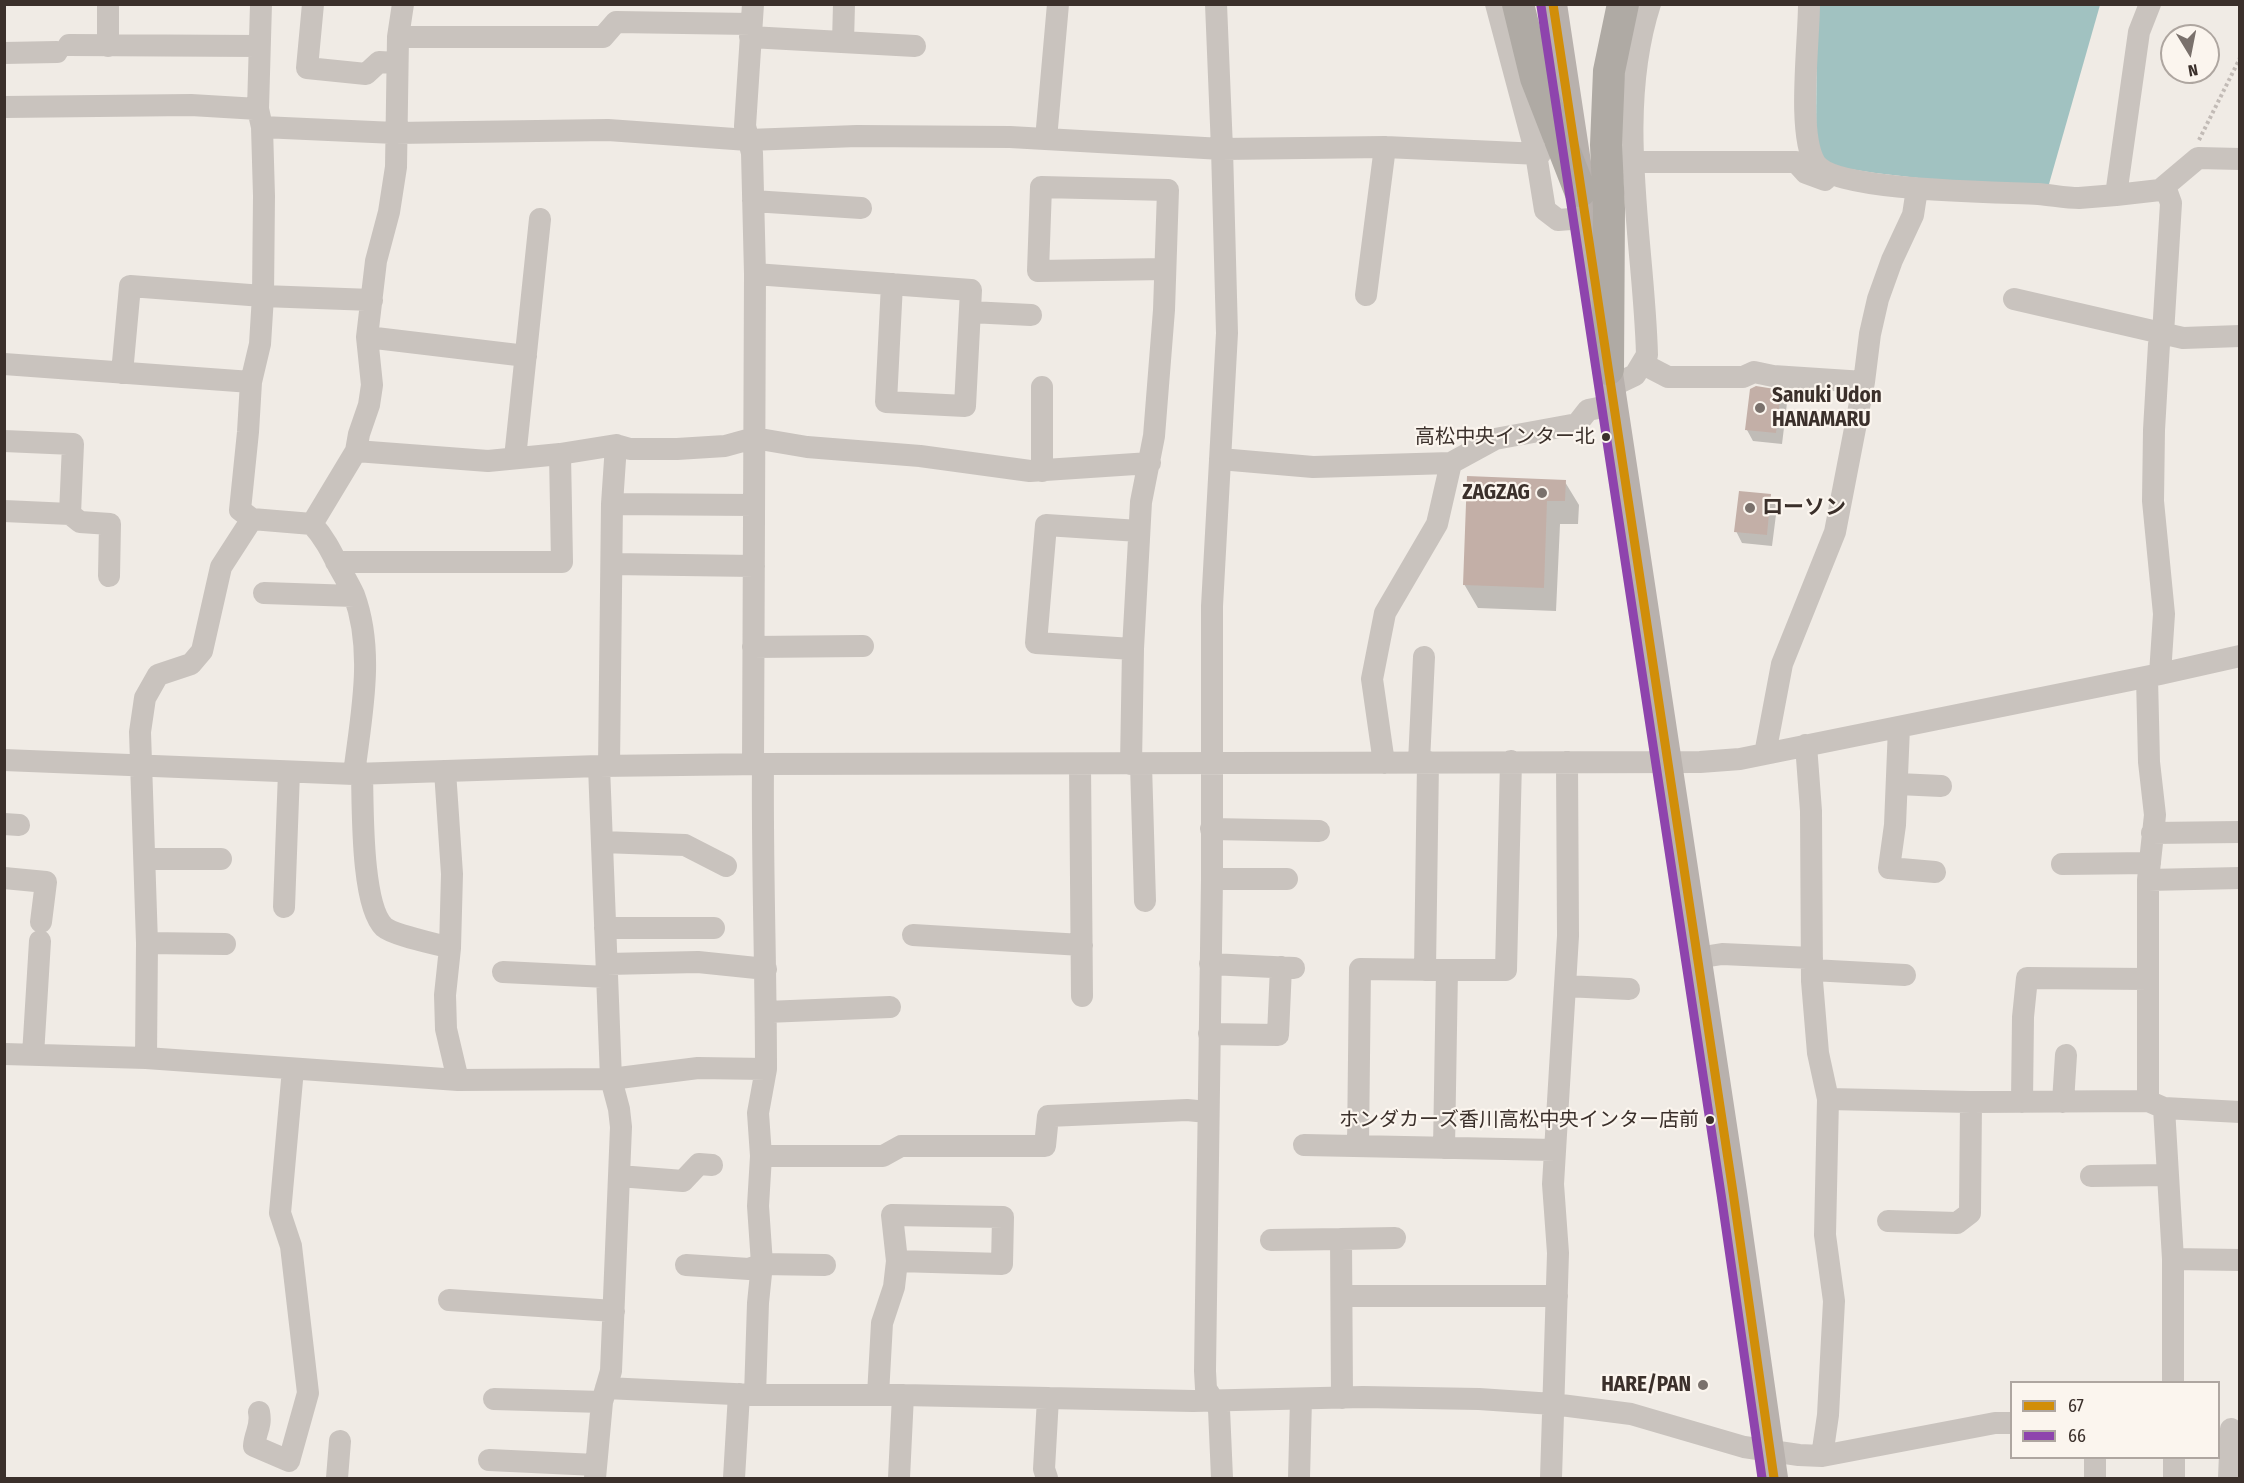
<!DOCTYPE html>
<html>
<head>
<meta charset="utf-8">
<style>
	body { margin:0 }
	#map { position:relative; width:2244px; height:1483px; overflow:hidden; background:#f0ebe5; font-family:"Fira Sans Condensed",sans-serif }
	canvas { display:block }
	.frame { position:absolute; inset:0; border:6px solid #3b302b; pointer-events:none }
	.legend { position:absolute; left:2010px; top:1381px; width:210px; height:78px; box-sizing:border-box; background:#fbf5ee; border:2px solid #aea6a0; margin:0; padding:8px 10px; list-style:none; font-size:18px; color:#3b302b }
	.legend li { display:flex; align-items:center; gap:12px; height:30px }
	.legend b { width:30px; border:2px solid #aea6a0 }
	.north { position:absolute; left:2160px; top:24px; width:60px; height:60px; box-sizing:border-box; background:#fbf5ee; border:2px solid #aea6a0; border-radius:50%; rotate:170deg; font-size:16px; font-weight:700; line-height:24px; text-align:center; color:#3b302b }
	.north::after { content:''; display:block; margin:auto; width:21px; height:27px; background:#7a716c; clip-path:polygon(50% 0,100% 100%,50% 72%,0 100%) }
</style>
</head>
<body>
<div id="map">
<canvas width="2244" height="1483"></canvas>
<div class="frame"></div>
<ul class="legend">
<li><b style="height:8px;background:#d18e09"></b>67</li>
<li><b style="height:8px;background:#8e44ad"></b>66</li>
</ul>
<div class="north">N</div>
</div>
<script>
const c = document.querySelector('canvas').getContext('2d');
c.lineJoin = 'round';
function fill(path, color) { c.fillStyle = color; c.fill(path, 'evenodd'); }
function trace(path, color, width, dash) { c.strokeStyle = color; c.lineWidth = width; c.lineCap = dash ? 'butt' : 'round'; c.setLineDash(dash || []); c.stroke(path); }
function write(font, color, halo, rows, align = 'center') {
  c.font = font + ' "Fira Sans Condensed","Noto Sans JP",sans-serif'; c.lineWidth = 4.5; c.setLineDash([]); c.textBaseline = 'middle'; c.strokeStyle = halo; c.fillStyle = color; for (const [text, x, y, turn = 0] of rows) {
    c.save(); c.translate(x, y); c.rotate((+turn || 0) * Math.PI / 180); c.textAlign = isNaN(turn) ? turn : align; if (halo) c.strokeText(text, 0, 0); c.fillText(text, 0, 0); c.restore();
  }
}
fill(new Path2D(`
	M1817,5H2100L2049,184H1970L1875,173L1837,167L1821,158L1816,143Z`), '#a1c2c1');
fill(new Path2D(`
	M1780,391L1787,403L1782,444L1753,441L1747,430Z
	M1565,482L1579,505L1578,524H1560L1556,611L1478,608L1464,584Z
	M1770,496L1777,507L1772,546L1742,543L1736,531Z`), '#0003');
fill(new Path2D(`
	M1756,386L1781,390L1776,433L1745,430L1750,389Z
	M1467,476L1566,480L1565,501H1547L1544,588L1463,585Z
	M1739,491L1771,494L1767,535L1734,532Z`), '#c3afa7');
trace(new Path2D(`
	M2199,140L2240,58`), '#c2bbb6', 4, [3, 3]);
trace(new Path2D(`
	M108,4V46
	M261,4L258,109L262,127L264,196L263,296L260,344L251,382L248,432L240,510L252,519L312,524C324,537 331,551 339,567C344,576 350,586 354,595C375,652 361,716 354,774
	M313,4L307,68L366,74L379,62L397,63
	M1216,4L1222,149L1227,333L1212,606V879L1205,1371L1206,1389L1219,1409L1222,1478
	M1496,4L1536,154L1545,210L1558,220L1584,218
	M1809,4C1809,42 1797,134 1815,163C1834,192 2001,192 2038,194C2052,195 2065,198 2079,198C2091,197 2103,196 2116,195
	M2150,4L2139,32L2116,195L2160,190L2198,158L2240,159
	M398,37L403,4
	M750,37L915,46
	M843,42L844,4
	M69,45L259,46
	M4,53L57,52
	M4,107L191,105L258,109
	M262,127L395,133L608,130L748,140L857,136L1010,137L1222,149L1385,147L1540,154
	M1046,139L1058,4
	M1624,162H1796L1806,173L1825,180
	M753,201L861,208
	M755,274L971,290L965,406L886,402L892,284
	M1366,295L1385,147
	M2014,299L2183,338L2240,336
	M970,312L1031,315
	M367,337L526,356
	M4,364L251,382
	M1643,364L1668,377H1743L1754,372L1773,376L1864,382L1870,334L1878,299L1892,260L1913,215L1917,189
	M122,373L130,286L263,296L372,300
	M1610,387L1635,375L1647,355C1644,240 1614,116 1650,4
	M4,441L73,444L70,514L4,511
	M356,451L359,434L369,405L372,385L367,337L376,261L389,212L396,167L398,37H603L616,22L751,24
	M515,458L540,219
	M1220,459L1313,467L1451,463
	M1042,471V387
	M612,504L754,505
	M70,514L80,522L110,524L109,576
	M312,524L356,451L488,461L560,454L616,445L630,449H677L725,446L754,438L807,447L920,456L1030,471L1150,463
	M336,562H562L560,454
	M612,564L754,566
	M264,593L354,596
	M753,647L863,646
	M1133,649L1036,643L1046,525L1139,531
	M2160,674L2164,614L2153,501L2154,430L2159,344L2163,334L2171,203L2167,192L2160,190
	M2147,677L2149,762L2155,815L2148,880V1101
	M1899,727L1895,825L1889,868L1935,872
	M1806,745L1811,811L1812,981L1818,1053L1828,1099L1825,1235L1834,1301L1828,1415L1822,1456
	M1765,754L1782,664L1835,532L1864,382
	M4,760L354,774L599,766L763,764L1700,762L1740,759L2160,674L2240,656
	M1419,762L1424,657
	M1384,763L1372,679L1385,613L1437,524L1451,463L1495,439L1577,424L1588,410L1613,405
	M753,764L755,274L752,153L745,126L753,4
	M1080,764L1082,996
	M1131,764L1133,649L1141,502L1154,436L1164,310L1168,190L1041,187L1038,271L1165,269
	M1141,764L1145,901
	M609,766L612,504L616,445
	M445,771L452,874L450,948L445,995L446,1029L458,1080
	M362,774C363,807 361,905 384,927C393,935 437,944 450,948
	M1898,784L1941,786
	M4,824L19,825
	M1211,829L1319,831
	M2152,833L2240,832
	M602,842L685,845L726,866
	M145,859H221
	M2062,864L2150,863
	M4,878L46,882L41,922
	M1212,879H1287
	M2148,880L2240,878
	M284,907L289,772
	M605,928H714
	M913,935L1082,945
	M147,943L225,944
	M1697,958L1722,954L1812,958
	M607,964L698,962L766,969
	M1210,964L1294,968
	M1425,970L1428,762
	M1447,970H1506L1511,761
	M1812,970L1905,975
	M503,972L607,977
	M1565,986L1629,989
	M766,1012L890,1007
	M1209,1034L1278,1035L1281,967
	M4,1054L146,1058L458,1080L611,1079L698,1068L766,1069C766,967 762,866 763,764
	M33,1055L40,941
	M146,1058L147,943L140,732L145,698L158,675L191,664L202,651L221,567L252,519
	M1828,1099L1971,1102L2148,1101L2164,1108L2240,1112
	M2022,1102L2023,1017L2027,978L2148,979
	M2063,1102L2066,1055
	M2164,1108L2173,1259V1382
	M1304,1145L1555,1150
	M1358,1146L1360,969L1447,970L1444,1148
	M761,1156H883L901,1146H1045L1048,1116L1187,1110L1207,1112
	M619,1176L683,1181L699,1164L712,1165
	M2091,1176L2167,1175
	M1888,1221L1957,1223L1970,1213L1971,1102
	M1341,1239L1395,1238
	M1271,1240L1341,1239L1342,1398
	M2173,1259L2240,1260
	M686,1265L749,1269L762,1264L825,1265
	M1342,1296H1557
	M449,1300L614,1311
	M606,1388L755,1395H903L1193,1401L1363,1397L1479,1399L1553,1404L1631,1414L1744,1447L1799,1455L1822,1456L1995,1423H2012
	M755,1395L758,1303L762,1264L758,1206L761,1156L758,1113L766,1069
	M878,1395L882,1323L894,1287L897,1261L892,1215L1003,1217L1002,1264L897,1261
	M494,1399L602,1402
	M259,1412C262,1427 255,1432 254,1446L289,1461L308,1393L291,1246L280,1213L293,1069
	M2174,1458V1478
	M489,1460L596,1465
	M337,1478L340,1441
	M595,1478L602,1402L611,1371L621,1127L619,1109L611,1079L599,766
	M734,1478L739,1394
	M899,1478L903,1395
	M1047,1478L1044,1469L1048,1398
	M1299,1478L1301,1399
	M1551,1478L1558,1253L1553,1184L1568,936L1567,762
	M2095,1478V1458
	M2229,1478L2231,1429`), '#c9c3be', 22);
trace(new Path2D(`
	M1553,4L1733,1192L1774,1478`), '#b8b1ad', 28);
trace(new Path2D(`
	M1518,4L1536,78L1580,191
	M1608,369L1609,209L1606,145L1609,71L1623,4`), '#afaaa4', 32);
trace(new Path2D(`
	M1553,4L1733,1192L1774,1478`), '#d18e09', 9);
trace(new Path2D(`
	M1541,6L1721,1194L1762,1478`), '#8e44ad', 9);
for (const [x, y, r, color] of [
	[1760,408,6,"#7a716c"],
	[1606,437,5,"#3b302b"],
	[1542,493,6,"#7a716c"],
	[1750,508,6,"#7a716c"],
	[1710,1120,5,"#3b302b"],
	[1703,1385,6,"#7a716c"]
]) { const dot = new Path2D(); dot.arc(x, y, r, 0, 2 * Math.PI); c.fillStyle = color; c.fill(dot); trace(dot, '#fbf5ee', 2); }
write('20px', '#3b302b', '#fbf5ee', [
	["高松中央インター北",1595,437],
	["ホンダカーズ香川高松中央インター店前",1699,1120]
], 'right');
write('bold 21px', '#3b302b', '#fbf5ee', [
	["Sanuki Udon",1772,396],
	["HANAMARU",1772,420],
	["ZAGZAG",1530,493,"right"],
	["ローソン",1762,508],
	["HARE/PAN",1691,1385,"right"]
], 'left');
</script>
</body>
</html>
